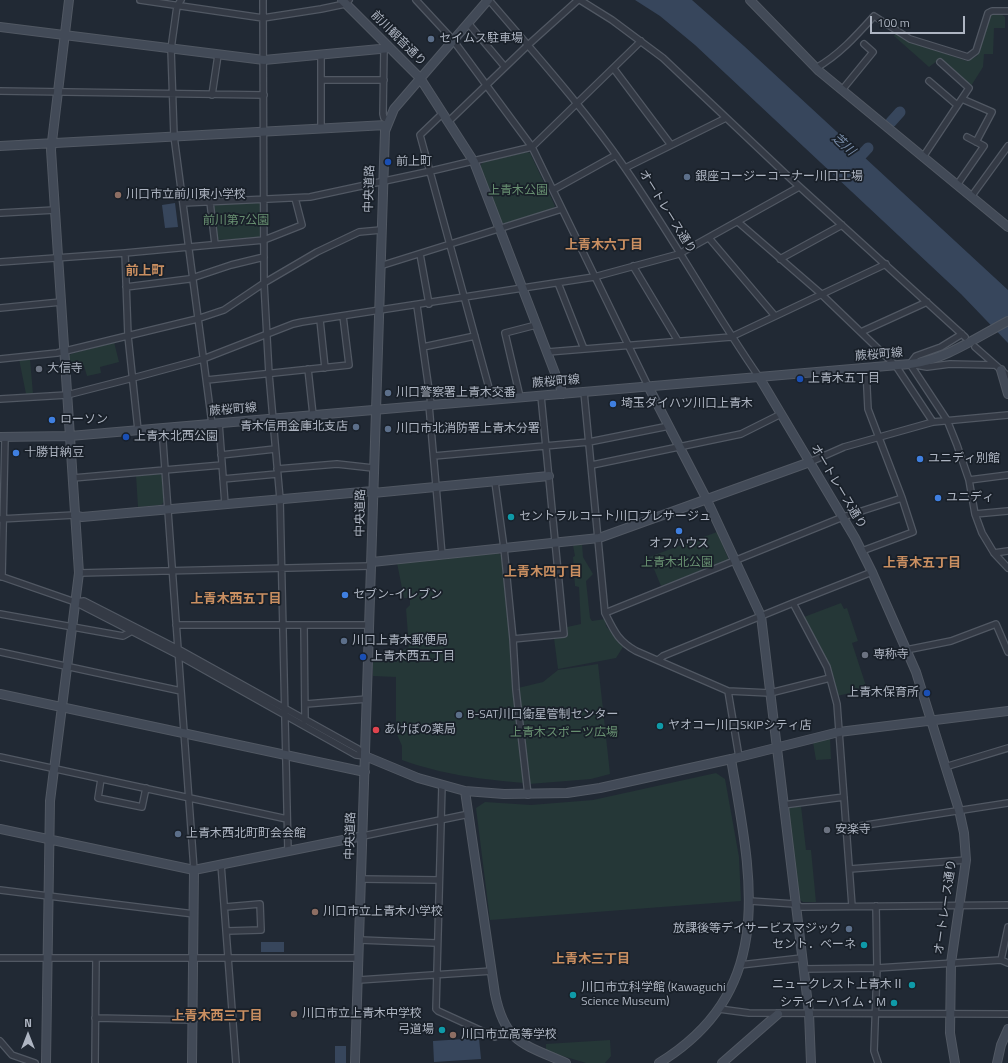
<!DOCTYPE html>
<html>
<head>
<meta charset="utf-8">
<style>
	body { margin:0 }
	#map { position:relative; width:1008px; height:1063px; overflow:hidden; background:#212934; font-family:"Titillium Web",sans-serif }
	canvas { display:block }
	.north { position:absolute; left:8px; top:1015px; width:40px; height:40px; -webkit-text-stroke:3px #192029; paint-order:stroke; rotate:0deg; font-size:11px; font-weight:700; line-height:16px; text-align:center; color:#aeb5c2 }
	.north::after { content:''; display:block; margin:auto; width:14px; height:18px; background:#aeb5c2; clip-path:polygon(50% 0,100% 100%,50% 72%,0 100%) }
	.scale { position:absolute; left:870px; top:16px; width:95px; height:18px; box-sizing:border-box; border:2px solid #aeb5c2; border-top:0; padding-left:5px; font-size:12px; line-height:14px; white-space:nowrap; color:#aeb5c2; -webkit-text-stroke:3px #192029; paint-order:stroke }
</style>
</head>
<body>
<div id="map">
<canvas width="1008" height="1063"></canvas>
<div class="north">N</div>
<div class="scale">100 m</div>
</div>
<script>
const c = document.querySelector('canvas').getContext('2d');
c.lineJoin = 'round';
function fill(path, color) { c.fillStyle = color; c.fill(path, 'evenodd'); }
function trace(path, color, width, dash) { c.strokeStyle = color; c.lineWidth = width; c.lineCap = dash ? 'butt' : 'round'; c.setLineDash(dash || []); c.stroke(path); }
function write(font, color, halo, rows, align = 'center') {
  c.font = font + ' "Titillium Web","Noto Sans JP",sans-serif'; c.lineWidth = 3.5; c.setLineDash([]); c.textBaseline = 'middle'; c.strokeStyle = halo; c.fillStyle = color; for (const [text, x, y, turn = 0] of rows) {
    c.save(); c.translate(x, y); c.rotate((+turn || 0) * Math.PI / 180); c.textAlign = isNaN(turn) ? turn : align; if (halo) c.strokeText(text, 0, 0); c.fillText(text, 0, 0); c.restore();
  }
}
fill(new Path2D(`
	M994,13L1001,14L1005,17V28H994L993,54H984L983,67L971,86L941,58L929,67L894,36L895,34L910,42L967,61L977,56L990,16Z
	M527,152L530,153L555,206L552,209L505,224L501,222L480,166L483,162Z
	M259,201L261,203V236L258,238L216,240L211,206Z
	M114,342L119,362L100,367L101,373L87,376L84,366L69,369L68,357L71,354Z
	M19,359H30L33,394H26Z
	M158,473L162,476L164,502L161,505L138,507L136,475Z
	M717,532L728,558V561L661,586L649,557Z
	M582,544L583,557L593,574L586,581L590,618L592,621L605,619L606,626L623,647L616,658L558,669L554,638L567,636V627L581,624L579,587L575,586L573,557L575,556L573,545Z
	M498,553L502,556L524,783C480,779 444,775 402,760V746L396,732V677L373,676V662H397V653L409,647L406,609L410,605V598H404L397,563Z
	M841,603L844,609L847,608L858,641L852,643L867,689L837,696L830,666L804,617Z
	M598,664L610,774L591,779L529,784L518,688L543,682L558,670Z
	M830,738L831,759L816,760L813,742Z
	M716,773L725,779L739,857L741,901L490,920L476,808L485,802L531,805L593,800Z
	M801,806L806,850H811L816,902H803L799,899L788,808Z
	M610,1040L611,1056L605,1063H586L546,1051V1044Z`), '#253737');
fill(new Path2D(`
	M635,0H692L744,46L1008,290V343L961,294L695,45L660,16Z
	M175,203L178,227L165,228L162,205Z
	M261,942H284V952H261Z
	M479,1038L481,1059L434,1062L433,1041Z
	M335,1046H346V1063H335Z`), '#37465c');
trace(new Path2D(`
	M891,122L900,112
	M852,165L868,148`), '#37465c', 11);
const street = new Path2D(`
	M140,0L263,18L321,9L345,4L349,0
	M181,0L177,6L171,49L174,136L212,424
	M263,0L264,283L269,374L280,499L288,851
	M416,0L453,40L532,147L648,386
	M489,0C536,55 584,108 625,168C672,236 712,309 759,377
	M580,0L612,20L663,58L791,179L965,337
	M468,23L505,67
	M384,49L383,114L384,118L388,120
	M321,55V129
	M816,68C839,55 856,36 874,16L910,39L968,57L976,51L988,13L992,11H1008
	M614,69L671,145
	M321,80H384
	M929,81L957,105
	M842,90L873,52L864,44
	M0,91L264,95
	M212,95L218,55
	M962,99L992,112L976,142
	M443,113L420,135L492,399
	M449,121L528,45L578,0
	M923,157L969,88L940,62
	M625,168L726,118
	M957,185L984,146L967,137
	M553,190L616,155
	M971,197L1008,146
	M210,202L215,244
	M183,203L310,197L431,171L532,147L641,41
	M0,213L55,210
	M738,222L819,292L896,366L933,422
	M709,238L775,316
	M125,253L128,336L138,430
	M420,254L429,304
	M780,259L842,225
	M0,262L125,253L264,240L302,225L295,198
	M380,266L562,209
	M633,266L678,341
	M558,283L584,349
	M126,287L189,279L231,265L264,257
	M417,306L431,404
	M0,308L61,302
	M320,320L325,368
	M861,332L927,302
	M962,334L941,347L916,356L910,364L927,367L950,364L994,365
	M423,347L475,336
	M975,347L1008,376
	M548,352L731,337L886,264
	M0,359L57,353L197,319L224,310L264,283L317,252L359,232L381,230
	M910,364L947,420L957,445L969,480L975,514L982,533L994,553L1008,568
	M308,369L313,415
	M207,380L349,365L343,316
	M584,392L605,613C614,631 618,641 636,651L728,691L770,693L830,678
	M520,397L505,333L536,325
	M0,399L67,395L133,378L203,359L293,324L302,322L594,277L679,254L799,187
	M429,405L442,555
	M219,423L225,504
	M162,428L194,870
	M221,455L275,449
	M434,456L589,442L669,426
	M810,462L844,447L933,422L1008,415
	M592,465L741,434L781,414
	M277,469L337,464L373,468
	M73,478L222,465
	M223,479L277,474
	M969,480L1008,475
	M495,482L504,548L513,639L564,634L541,396
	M975,514L1008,511
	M0,519L75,515
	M862,551L913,532L902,498L868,409L866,368
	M994,553L1008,551
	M79,573L371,566
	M0,576L75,602L178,655L356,755L365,756
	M2,577L5,438
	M75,602L84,601L178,649L358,749L365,756
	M793,603L872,572
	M605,613L843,517L902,498
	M0,614L123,636L134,630
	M176,625H369
	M304,625L305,721
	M513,639L516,690L528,795
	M906,650L951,641L996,624L1008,652
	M0,652L181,691
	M658,660L663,656L793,603L827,667L837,704L852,906
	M728,691L739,757
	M306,704L367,699
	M0,757L287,819
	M945,767L1008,748
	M101,779L98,798L142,807L146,788
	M442,785L436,1009L438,1011L495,1037L507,1029
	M783,805L844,797
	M847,828L1008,803
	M363,836L469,814
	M221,864L236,1063
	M850,869L966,860
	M361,879L439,880
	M0,890L194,914
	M750,901L795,904L801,907L1008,905
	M876,906L877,968L874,1051L878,1063
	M225,907L260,904L261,930L227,931
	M360,940L436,943
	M0,958H359
	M1001,960L1008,927
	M740,965L802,958
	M803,969L877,968L1001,960L1008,963
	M359,980L492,971
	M719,1009L749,1013L1008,1014
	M95,1018L194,1020
	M0,1041L12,1055L35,1063
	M95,1063L96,958`);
const secondary = new Path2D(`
	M342,0L420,78L474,162L563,394
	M750,0L819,71L1008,227
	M0,27L264,60L390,48
	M0,146L386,125
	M1001,370L1008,394
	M759,377L855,538L872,572L916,672L959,810L964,833L966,860L951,963L950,1033L955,1063
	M648,386L706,498L761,616L809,1013L811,1063
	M0,437L70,436L910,364C945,360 977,337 1008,321
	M373,493L549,476
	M75,515L82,517L373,491
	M372,562L599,538L810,462
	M0,694L365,772
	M365,756L418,778L465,791L504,794L567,793L600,788L731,759L839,732L1008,711
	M465,791L495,994C505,1043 523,1044 566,1063
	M0,829L194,870L363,836
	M46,1063L50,801L79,573L51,150L69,0
	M192,1063L194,870
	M355,1063L385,131L394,109L488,0
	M659,1063C779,989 751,877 731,759
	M722,1063L778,1014
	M997,1063L1001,1045L1008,1029`);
trace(street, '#515863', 8);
trace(secondary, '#515863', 10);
trace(street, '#343a45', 5.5);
trace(secondary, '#424a57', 8);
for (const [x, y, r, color] of [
	[431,39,4,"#5c6f8a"],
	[388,162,4,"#1a4fb4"],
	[687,177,4,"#5c6f8a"],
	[118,195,4,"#8d6e63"],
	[39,369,4,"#6b7280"],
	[800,379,4,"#1a4fb4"],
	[388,393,4,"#5c6f8a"],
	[613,404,4,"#3f7fe0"],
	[52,420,4,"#3f7fe0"],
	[356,427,4,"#5c6f8a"],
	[388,429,4,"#5c6f8a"],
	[126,437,4,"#1a4fb4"],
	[16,453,4,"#3f7fe0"],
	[920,459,4,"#3f7fe0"],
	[938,498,4,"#3f7fe0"],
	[511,517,4,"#0f9aa8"],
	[679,531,4,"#3f7fe0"],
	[345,595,4,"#3f7fe0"],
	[344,641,4,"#5c6f8a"],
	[865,655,4,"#6b7280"],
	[363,657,4,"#1a4fb4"],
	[927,693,4,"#1a4fb4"],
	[459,715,4,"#5c6f8a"],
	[660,726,4,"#0f9aa8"],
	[376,730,4,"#e0444e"],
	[827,830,4,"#6b7280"],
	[178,834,4,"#5c6f8a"],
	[315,912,4,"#8d6e63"],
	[849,929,4,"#5c6f8a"],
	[864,945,4,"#0f9aa8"],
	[912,985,4,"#0f9aa8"],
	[573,995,4,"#0f9aa8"],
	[894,1003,4,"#0f9aa8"],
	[294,1014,4,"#8d6e63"],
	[442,1030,4,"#0f9aa8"],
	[453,1035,4,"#8d6e63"]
]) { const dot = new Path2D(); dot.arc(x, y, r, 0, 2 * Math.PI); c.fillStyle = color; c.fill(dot); trace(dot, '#192029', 1.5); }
write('12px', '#aeb5c2', '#192029', [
	["前川観音通り",398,39,45],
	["中央道路",370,189,-88],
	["オートレース通り",667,212,58],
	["蕨桜町線",879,355,-5],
	["蕨桜町線",556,382,-5],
	["蕨桜町線",233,410,-5],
	["オートレース通り",838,487,59],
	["中央道路",361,513,-89],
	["中央道路",351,836,-88],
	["オートレース通り",946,907,-82]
]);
write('12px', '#aeb5c2', '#192029', [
	["セイムス駐車場",439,39],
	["前上町",396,162],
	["銀座コージーコーナー川口工場",695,177],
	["川口市立前川東小学校",126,195],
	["大信寺",47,369],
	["上青木五丁目",808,379],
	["川口警察署上青木交番",396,393],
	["埼玉ダイハツ川口上青木",621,404],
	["ローソン",60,420],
	["青木信用金庫北支店",348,427,"right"],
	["川口市北消防署上青木分署",396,429],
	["上青木北西公園",134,437],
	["十勝甘納豆",24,453],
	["ユニディ別館",928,459],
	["ユニディ",946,498],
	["セントラルコート川口プレサージュ",519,517],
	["オフハウス",679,544,"center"],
	["セブン-イレブン",353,595],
	["川口上青木郵便局",352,641],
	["専称寺",873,655],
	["上青木西五丁目",371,657],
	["上青木保育所",919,693,"right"],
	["B-SAT川口衛星管制センター",467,715],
	["ヤオコー川口SKIPシティ店",668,726],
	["あけぼの薬局",384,730],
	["安楽寺",835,830],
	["上青木西北町町会会館",186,834],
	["川口市立上青木小学校",323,912],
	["放課後等デイサービスマジック",841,929,"right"],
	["セント．ベーネ",856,945,"right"],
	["ニュークレスト上青木Ⅱ",904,985,"right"],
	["川口市立科学館 (Kawaguchi",581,988],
	["Science Museum)",581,1002],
	["シティーハイム・M",886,1003,"right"],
	["川口市立上青木中学校",302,1014],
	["弓道場",434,1030,"right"],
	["川口市立高等学校",461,1035]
], 'left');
write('12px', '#689071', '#192029', [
	["上青木公園",518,191],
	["前川第7公園",236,221],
	["上青木北公園",677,563],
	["上青木スポーツ広場",564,733]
]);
write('italic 13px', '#788ca8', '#192029', [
	["芝川",843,145,42]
]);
write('bold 13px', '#ca8f61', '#192029', [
	["上青木六丁目",604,246],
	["前上町",145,272],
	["上青木五丁目",922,564],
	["上青木四丁目",543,573],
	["上青木西五丁目",236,600],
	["上青木三丁目",591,960],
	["上青木西三丁目",217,1017]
]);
</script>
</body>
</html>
